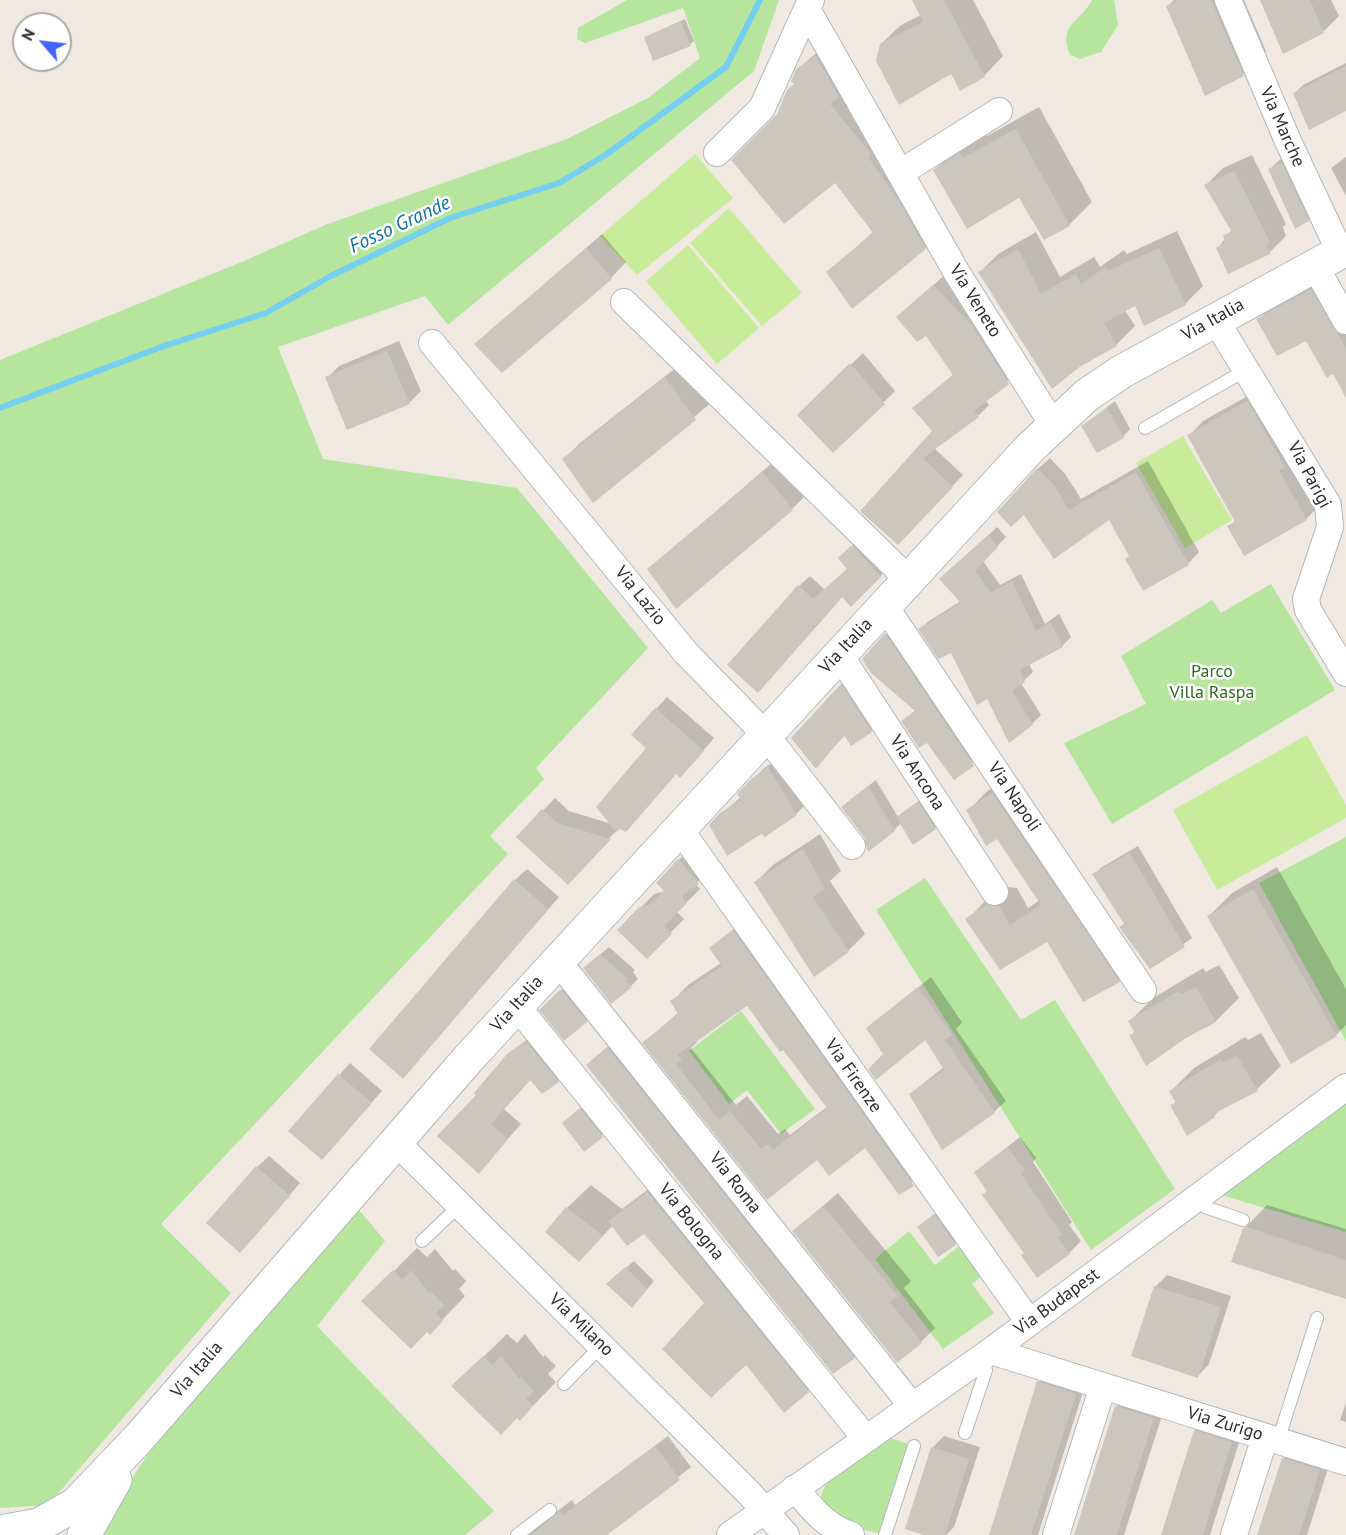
<!DOCTYPE html>
<html>
<head>
<meta charset="utf-8">
<style>
	body { margin:0 }
	#map { position:relative; width:1346px; height:1535px; overflow:hidden; background:#efe9e1; font-family:"PT Sans",sans-serif }
	canvas { display:block }
	.north { position:absolute; left:12px; top:12px; width:60px; height:60px; box-sizing:border-box; background:#fff; border:2px solid #ababab; border-radius:50%; rotate:298deg; font-size:16px; font-weight:700; line-height:24px; text-align:center; color:#2e2e2e }
	.north::after { content:''; display:block; margin:auto; width:21px; height:27px; background:#4264fb; clip-path:polygon(50% 0,100% 100%,50% 72%,0 100%) }
</style>
</head>
<body>
<div id="map">
<canvas width="1346" height="1535"></canvas>
<div class="north">N</div>
</div>
<script>
const c = document.querySelector('canvas').getContext('2d');
c.lineJoin = 'round';
function fill(path, color) { c.fillStyle = color; c.fill(path, 'evenodd'); }
function trace(path, color, width, dash) { c.strokeStyle = color; c.lineWidth = width; c.lineCap = dash ? 'butt' : 'round'; c.setLineDash(dash || []); c.stroke(path); }
function write(font, color, halo, rows, align = 'center') {
  c.font = font + ' "PT Sans",sans-serif'; c.lineWidth = 5; c.setLineDash([]); c.textBaseline = 'middle'; c.strokeStyle = halo; c.fillStyle = color; for (const [text, x, y, turn = 0] of rows) {
    c.save(); c.translate(x, y); c.rotate((+turn || 0) * Math.PI / 180); c.textAlign = isNaN(turn) ? turn : align; if (halo) c.strokeText(text, 0, 0); c.fillText(text, 0, 0); c.restore();
  }
}
fill(new Path2D(`
	M627,0H779L754,71L448,325L425,296L278,347L323,459L517,488L648,648L536,768L544,779L490,836L508,854L161,1224L231,1293L48,1505L0,1508V360L244,261L325,225L567,139L648,98L700,58L683,8L585,43L577,39L578,28Z
	M1092,0H1114L1118,25L1101,52L1080,59L1070,55C1057,24 1081,22 1092,0Z
	M1271,584L1335,690L1112,824L1064,743L1146,704L1121,656L1212,600L1221,613Z
	M1346,837V1041L1259,883Z
	M925,878L1021,1020L1055,1000L1175,1189L1091,1250L876,910Z
	M741,1011L815,1109L781,1134L747,1090L729,1104L689,1051Z
	M1346,1101V1232L1221,1195Z
	M359,1210L385,1241L317,1326L494,1511L465,1535H96L149,1452L231,1351Z
	M909,1231L935,1265L963,1243L985,1273L972,1284L994,1313L943,1349L875,1259Z
	M885,1436L914,1446L885,1535C870,1531 853,1528 839,1521C788,1493 862,1454 885,1436Z`), '#b6e59e');
fill(new Path2D(`
	M695,154L733,198L637,275L600,236Z
	M729,208L802,293L762,326L690,243Z
	M688,245L759,328L717,364L646,281Z
	M1183,436L1232,520L1185,548L1136,463Z
	M1307,735L1346,805V818L1217,890L1173,810Z`), '#c9ec9a');
fill(new Path2D(`
	M914,0H973L1003,56L984,76L952,72L881,44L901,25L921,15Z
	M1174,0H1244L1266,51L1243,74L1168,6Z
	M1267,0H1331L1339,16L1323,32Z
	M685,19L694,41L690,44L645,37Z
	M832,39L942,230L925,248L828,273L874,231L836,181L778,115L795,83L797,70Z
	M1346,63V109L1295,93L1303,85Z
	M1039,107L1092,202L1069,225L1019,196L935,170L958,147L984,131L987,136Z
	M1252,155L1286,224L1283,227L1286,236L1269,253L1218,248L1232,229L1206,185L1223,168Z
	M1346,157V196L1331,168Z
	M1282,158L1320,208L1308,220L1270,169Z
	M1177,231L1203,286L1185,304H1135L1125,310L1135,326L1116,345L1080,365L979,273L998,254L1036,232L1060,277L1094,257L1100,267L1124,250L1127,254Z
	M602,234L626,262L611,278L476,344Z
	M945,275L1019,371L985,400L989,405L978,416L934,448L963,475L898,543L864,513L934,431L914,408L954,374L909,306Z
	M1319,283L1346,328V395L1333,372L1306,339L1258,320L1266,312Z
	M399,341L421,391L409,403L327,378L339,366Z
	M863,353L895,391L884,402L799,415Z
	M682,363L711,403L594,500L564,459L580,443Z
	M1262,388L1320,505L1306,519L1229,527L1236,520L1189,436L1203,421Z
	M1115,401L1130,429L1123,437L1083,426Z
	M779,457L807,494L792,509L649,569Z
	M1050,458L1065,474L1081,499L1148,461L1199,552L1188,564L1130,555L1109,518L1055,557L1038,469Z
	M997,527L1006,537L983,561L1000,585L1021,574L1045,624L1059,614L1071,637L1062,646L1029,664L1033,672L1021,683L1041,715L1032,724L987,697L952,651L920,629L929,621L961,601L950,571Z
	M863,536L891,566L851,605L843,596L769,680L799,586L810,576L825,590L848,569L850,548Z
	M901,619L989,749L954,778L927,741L903,721L915,710L863,659Z
	M858,668L888,714L871,731L846,734L816,766L827,705L825,701Z
	M667,697L714,738L692,764L677,773L637,819L620,827L579,871L518,837L555,798L569,811L612,824L649,748L656,709Z
	M779,758L806,804L796,814L761,832L721,814L741,797L763,769Z
	M1011,776L1137,963L1119,981L1047,940L967,920L985,901L1007,887L1017,888L1028,908L1040,900L997,837L968,811L986,792Z
	M876,780L898,817L926,795L942,820L935,828L901,823L894,830L866,837L850,800Z
	M820,834L841,871L830,881L865,934L848,951L756,882L773,865Z
	M692,846L711,869L696,884L700,889L677,912L684,919L647,957L619,930L654,894L666,891L658,882Z
	M1138,846L1192,938L1150,968L1121,928L1125,924L1094,874L1102,867Z
	M1277,867L1346,989V1025L1336,1035L1209,916L1232,893Z
	M527,869L559,897L414,1065L515,880Z
	M750,915L929,1168L899,1193L865,1146L818,1158L767,1198L644,1043L679,1012L672,1002L688,985L721,963L711,948ZM747,1003L828,1106L790,1135L785,1129L778,1134L747,1096L736,1105L691,1048L697,1042L695,1040Z
	M609,947L635,970L633,972L638,979L631,986L592,961Z
	M1219,965L1239,998L1216,1021L1186,1037L1131,1035L1136,1031L1130,1021L1153,998L1203,968L1206,972Z
	M931,977L962,1022L956,1029L1006,1101L994,1112L910,1094L944,1067L925,1037L885,1055L868,1028Z
	M570,983L594,1014L565,1039L549,1002Z
	M540,1028L572,1067L558,1081L531,1079L504,1109L521,1124L479,1172L478,1095L508,1056Z
	M1261,1033L1281,1066L1257,1089L1221,1108L1214,1116L1172,1106L1176,1101L1171,1091L1194,1068L1245,1037L1248,1040Z
	M622,1034L867,1343L854,1357L602,1052Z
	M350,1063L382,1091L333,1146L290,1131Z
	M588,1102L610,1128L584,1150L571,1116Z
	M1020,1137L1036,1158L1033,1162L1072,1222L1069,1225L1081,1241L1069,1253H1026L975,1172Z
	M269,1156L300,1183L252,1239L257,1167Z
	M662,1179L822,1377L808,1391L706,1303L644,1232L613,1225L602,1237L567,1208L591,1185L622,1209Z
	M838,1193L911,1281L904,1288L935,1328L921,1342L794,1231Z
	M1267,1205L1346,1229V1298L1244,1229Z
	M943,1208L962,1236L955,1244L919,1227Z
	M417,1248L427,1257L435,1249L453,1271L455,1269L466,1281L459,1289L465,1296L430,1333L364,1301Z
	M634,1261L654,1281L639,1299L615,1277Z
	M1167,1275L1231,1296L1209,1364L1198,1376L1155,1287Z
	M507,1334L517,1343L525,1334L543,1357L545,1355L556,1366L548,1374L556,1382L520,1419L453,1386Z
	M1050,1370L1086,1382L1038,1535H990L1039,1382Z
	M1129,1395L1165,1406L1124,1535H1076L1117,1406Z
	M1346,1403V1422L1340,1420Z
	M1207,1419L1243,1430L1210,1535H1162L1195,1431Z
	M668,1436L691,1467L610,1531L596,1535H526L572,1500L575,1505Z
	M944,1436L980,1447L954,1527L946,1535H929L932,1448Z
	M1295,1447L1331,1459L1307,1535H1259L1283,1459Z`), '#0003');
trace(new Path2D(`
	M0,408L164,346L266,313L329,277L450,218L559,183L607,154L726,67L760,0`), '#75cff0', 6);
fill(new Path2D(`
	M912,0H944L985,77L960,91L951,74L899,105L876,61L880,44L923,22Z
	M1179,0H1211L1244,76L1205,96L1166,6Z
	M1260,0H1310L1324,33L1283,54Z
	M681,22L691,46L653,61L644,37Z
	M815,55L839,97L830,104L871,154L868,157L899,201L926,249L852,309L826,272L873,233L835,183L784,224L731,160L777,114L787,90L794,84L791,81L796,69Z
	M1346,66V111L1309,130L1293,93Z
	M1016,129L1070,226L1044,240L1019,198L967,229L933,170L960,153L963,158Z
	M1282,163L1309,221L1295,229L1268,169Z
	M1234,171L1270,242L1267,244L1270,254L1228,274L1216,248L1225,242L1223,235L1232,232L1204,185Z
	M586,248L612,279L502,373L474,344Z
	M1159,248L1186,305L1144,326L1135,306L1104,323L1117,346L1081,366L1052,389L978,272L1018,249L1041,294L1076,274L1081,284L1106,267L1108,271Z
	M933,285L971,324L1009,384L974,411L979,417L923,458L953,487L898,545L860,511L932,431L912,408L953,375L926,336L917,342L896,317Z
	M1311,289L1346,348V398L1333,374L1327,378L1306,341L1277,356L1256,319Z
	M387,351L410,404L347,430L325,377Z
	M850,363L885,404L833,453L797,415Z
	M665,377L696,420L593,503L562,459Z
	M1247,401L1285,467L1279,471L1307,520L1244,556L1227,526L1235,522L1187,435Z
	M1107,408L1124,438L1097,453L1081,426Z
	M1037,468L1054,485L1069,510L1136,472L1189,565L1143,591L1125,559L1129,556L1109,520L1054,559L1024,515L1011,527L997,512Z
	M763,472L793,510L676,609L647,569Z
	M988,535L998,547L975,571L991,593L1012,581L1036,631L1050,622L1063,647L1020,670L1025,682L1012,691L1033,725L1009,743L987,699L977,705L951,653L938,659L918,629L961,603L939,579Z
	M852,545L881,577L851,607L842,597L817,626L812,625L814,629L758,693L727,665L798,585L813,599L847,569L838,558Z
	M885,633L974,766L954,780L927,743L919,748L901,721L915,711L871,673L862,659Z
	M841,684L872,732L851,746L844,735L816,769L791,738Z
	M655,708L704,751L680,778L676,774L626,832L620,829L616,832L596,807L646,748L631,735Z
	M768,767L797,815L765,837L761,834L727,856L709,825L720,813L741,800L737,794L751,779Z
	M868,786L895,831L868,852L864,837L841,807Z
	M992,793L1094,943L1120,982L1083,1002L1047,942L1000,970L965,919L987,904L999,906L1010,925L1041,905L997,839L986,846L966,810Z
	M918,802L936,829L913,845L896,817Z
	M542,809L557,823L611,839L568,885L516,837Z
	M803,849L825,889L813,897L849,952L814,977L754,882Z
	M1130,853L1185,947L1150,969L1119,927L1124,924L1092,874Z
	M678,859L699,884L682,896L687,903L664,926L672,934L647,959L617,930L639,907L648,906L664,891L656,883Z
	M514,879L548,909L403,1079L369,1049Z
	M1253,889L1337,1036L1291,1064L1207,916Z
	M733,930L914,1186L899,1195L865,1148L829,1176L817,1160L767,1200L642,1043L678,1014L670,1001L722,966L709,948ZM747,1006L780,1052L783,1050L827,1108L773,1150L768,1144L761,1149L730,1111L719,1120L676,1064L682,1060L677,1055Z
	M600,954L628,979L626,981L632,987L611,1004L583,968Z
	M918,987L952,1035L945,1040L995,1113L942,1150L909,1094L944,1070L925,1040L876,1080L868,1069L883,1054L866,1028Z
	M1196,987L1216,1022L1186,1038L1146,1066L1129,1035L1135,1033L1128,1021L1179,991L1182,994Z
	M561,989L587,1022L564,1041L539,1010Z
	M525,1041L559,1082L542,1094L530,1080L491,1124L508,1139L479,1174L437,1136L476,1095L474,1093L507,1054Z
	M607,1047L855,1358L833,1374L586,1065Z
	M1237,1056L1258,1091L1213,1114L1215,1117L1187,1136L1170,1105L1176,1103L1169,1091L1221,1059L1224,1062Z
	M338,1074L372,1103L322,1160L288,1131Z
	M580,1108L603,1137L584,1152L562,1123Z
	M1008,1147L1025,1171L1021,1174L1062,1235L1058,1238L1070,1254L1037,1278L1021,1255L1024,1253L982,1195L987,1191L974,1172Z
	M256,1166L290,1196L240,1253L206,1223Z
	M647,1192L809,1392L784,1413L746,1365L711,1398L662,1349L704,1303L644,1234L627,1246L608,1221Z
	M823,1206L898,1296L890,1302L922,1343L897,1363L792,1231Z
	M566,1207L603,1236L579,1262L545,1232Z
	M934,1214L956,1245L938,1257L917,1227Z
	M1247,1227L1346,1260V1299L1231,1262L1243,1228Z
	M625,1267L647,1289L632,1308L606,1284Z
	M393,1270L403,1280L411,1270L429,1293L431,1291L444,1305L436,1313L443,1321L430,1335L427,1332L411,1349L361,1301Z
	M1154,1286L1221,1307L1198,1378L1131,1356Z
	M483,1356L493,1365L501,1356L519,1379L521,1377L534,1391L526,1399L533,1406L520,1421L517,1418L501,1435L451,1386Z
	M1037,1381L1076,1394L1048,1482L1031,1535H989Z
	M1115,1406L1154,1418L1126,1506L1117,1535H1074Z
	M1194,1430L1232,1442L1203,1535H1161Z
	M655,1446L680,1480L607,1535H531L560,1511L563,1515Z
	M931,1447L969,1459L945,1535H924L905,1529Z
	M1282,1458L1320,1470L1299,1535H1257Z`), '#cbc7bf');
const service = new Path2D(`
	M1145,428L1246,370
	M1197,1198L1205,1207L1243,1220
	M422,1241L459,1206
	M564,1384L602,1345
	M965,1433L986,1370L980,1359
	M1278,1441L1317,1318
	M517,1535L550,1510
	M885,1535L914,1446`);
const minor = new Path2D(`
	M1228,0L1287,139L1340,252
	M808,11L957,273L1053,425
	M717,153L762,108L811,0
	M900,173L999,111
	M1315,266L1346,321
	M624,302L908,579
	M1215,319L1328,505L1330,527L1306,599L1308,610L1346,673
	M432,343L686,653L765,734L852,846
	M884,605L1143,990
	M839,654L995,892
	M679,828L1029,1322
	M557,960L912,1406
	M516,1005L866,1439
	M395,1141L749,1493L786,1535
	M991,1351L1346,1462
	M795,1488C811,1508 826,1527 851,1535
	M730,1535L991,1351L1346,1087
	M1056,1535L1103,1386
	M1234,1535L1265,1437`);
const secondary = new Path2D(`
	M0,1532L39,1525L76,1504L138,1439L468,1059L1030,448L1087,395L1121,372L1346,249
	M84,1535L115,1480`);
trace(service, '#b4b7c1', 14);
trace(minor, '#b4b7c1', 28);
trace(secondary, '#b4b7c1', 35);
trace(service, '#fff', 12);
trace(minor, '#fff', 26);
trace(secondary, '#fff', 33);
write('18px', '#2e2e2e', '#fff', [
	["Via Marche",1282,127,66],
	["Via Veneto",975,301,58],
	["Via Italia",1213,320,-29],
	["Via Parigi",1309,475,62],
	["Via Lazio",640,596,51],
	["Via Italia",846,646,-47],
	["Via Ancona",917,773,57],
	["Via Napoli",1014,797,56],
	["Via Italia",517,1004,-48],
	["Via Firenze",853,1076,55],
	["Via Roma",735,1183,52],
	["Via Bologna",691,1222,51],
	["Via Budapest",1057,1302,-36],
	["Via Milano",581,1325,44],
	["Via Italia",197,1370,-49],
	["Via Zurigo",1225,1424,17]
]);
write('18px', '#2c6e1b', '#fff', [
	["Parco",1212,672],
	["Villa Raspa",1212,693]
]);
write('italic 20px', '#0d6fa3', '#fff', [
	["Fosso Grande",400,225,-25]
]);
</script>
</body>
</html>
